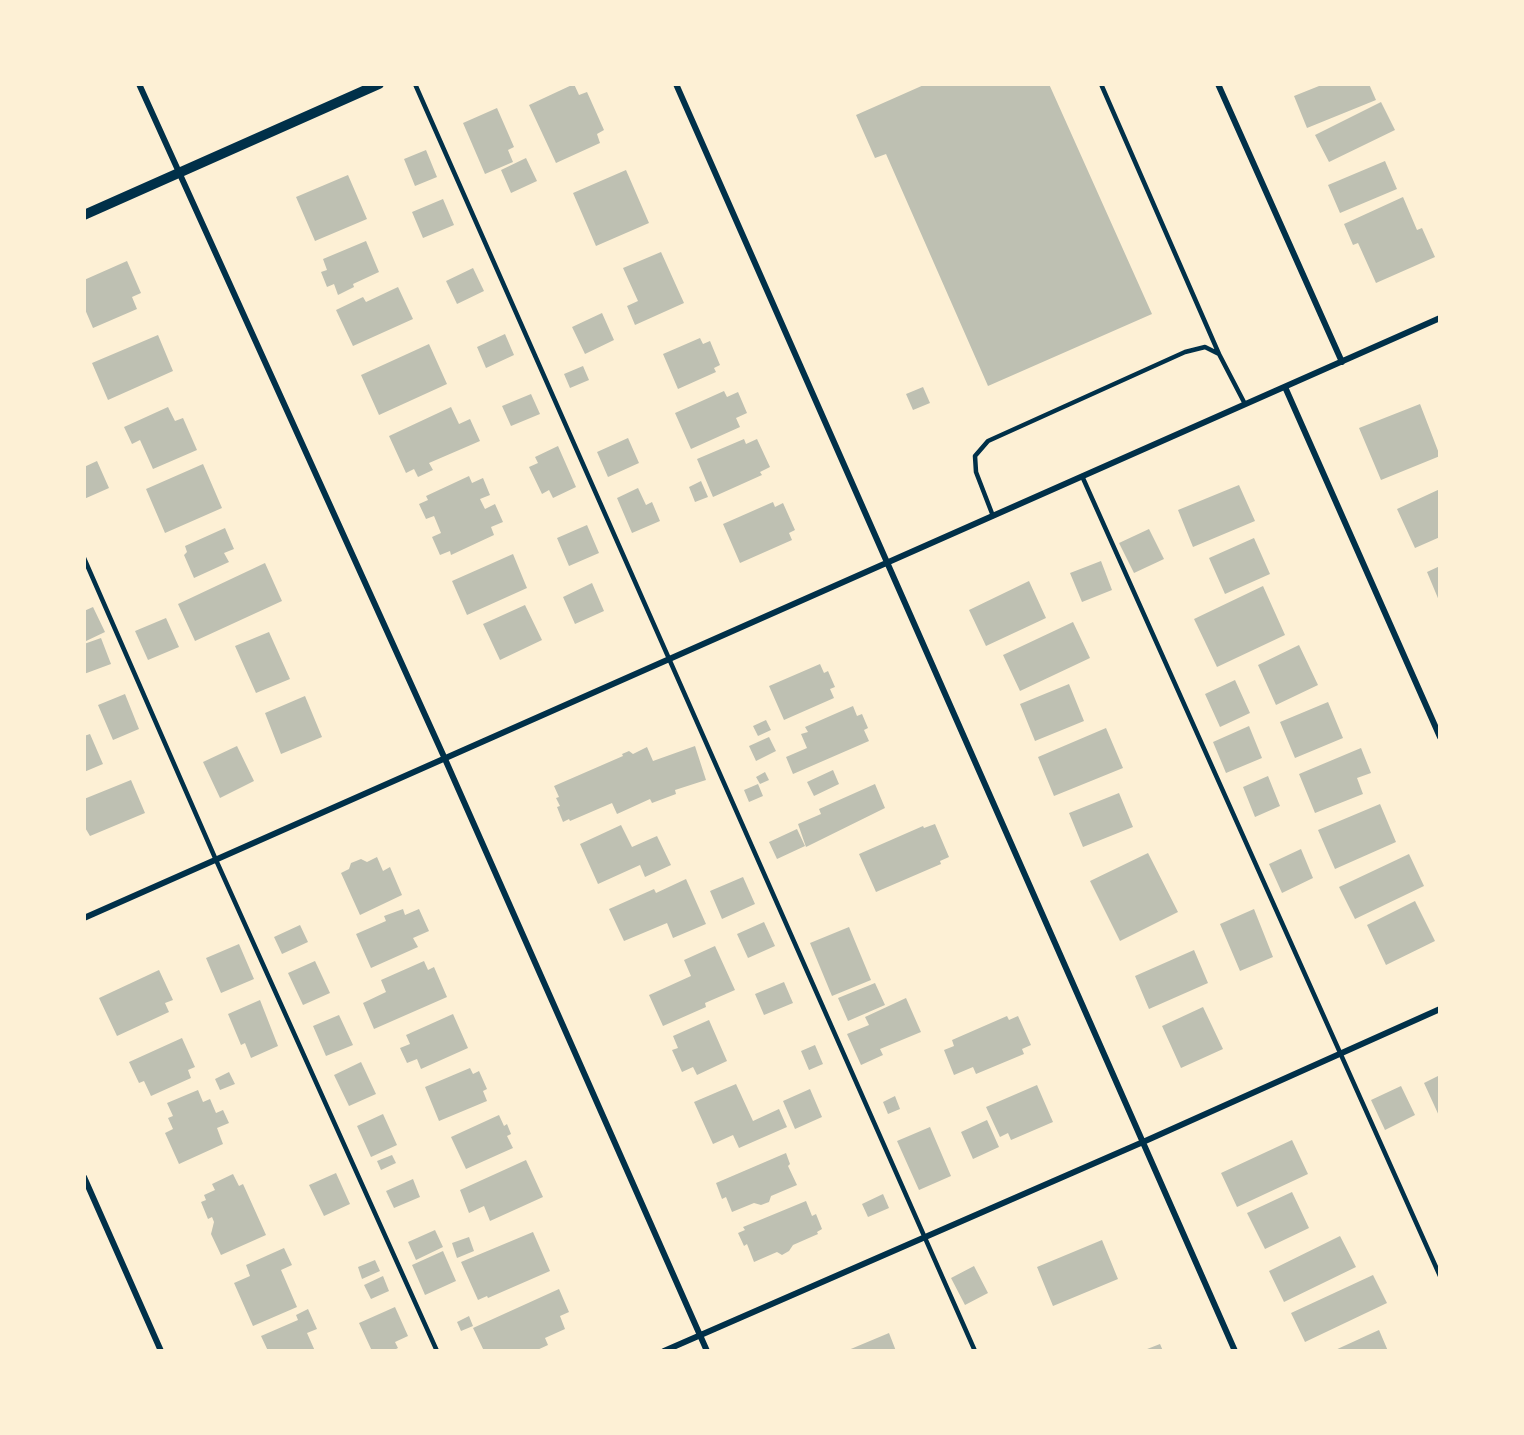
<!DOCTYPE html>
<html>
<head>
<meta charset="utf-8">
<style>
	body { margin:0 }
	#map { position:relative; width:1524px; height:1435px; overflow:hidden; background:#fdf0d5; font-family:Signika,sans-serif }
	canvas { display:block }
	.frame { position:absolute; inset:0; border:86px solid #fdf0d5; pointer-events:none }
</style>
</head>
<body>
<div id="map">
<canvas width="1524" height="1435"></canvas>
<div class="frame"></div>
</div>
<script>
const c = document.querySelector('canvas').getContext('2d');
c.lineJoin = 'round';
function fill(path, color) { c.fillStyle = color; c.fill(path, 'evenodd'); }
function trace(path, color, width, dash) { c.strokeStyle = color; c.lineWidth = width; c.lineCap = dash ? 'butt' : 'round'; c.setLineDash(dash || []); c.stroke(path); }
fill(new Path2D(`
	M574,84L579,95L587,92L604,130L597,134L600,143L556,163L529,105Z
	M926,84H1049L1152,314L988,386L886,154L875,158L856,115Z
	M1324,84H1369L1376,100L1307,128L1294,96Z
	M1381,102L1395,130L1329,162L1315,135Z
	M497,108L514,147L508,150L513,162L485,174L463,123Z
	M426,150L437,177L415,186L404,159Z
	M526,158L537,181L511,193L501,170Z
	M1385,161L1397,189L1340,213L1328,185Z
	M626,170L649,223L596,246L573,193Z
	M348,175L367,219L315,241L296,197Z
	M1403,197L1417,230L1422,228L1435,257L1376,283L1358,243L1353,245L1344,224Z
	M443,199L454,225L423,238L412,212Z
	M366,241L379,272L353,284L354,287L338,295L334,284L327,287L321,272L327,270L323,259Z
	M661,252L684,303L635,325L627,306L638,301L623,268Z
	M127,261L141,293L132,297L137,309L93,328L84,307V280Z
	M473,268L484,291L457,304L446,281Z
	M398,287L413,319L353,346L336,310L363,297L366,302Z
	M602,313L614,340L585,354L572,327Z
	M505,334L514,355L486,368L477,347Z
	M158,335L173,371L108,400L92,363Z
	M700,338L703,344L710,341L720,365L714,368L716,372L678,389L663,354Z
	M429,344L447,384L379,415L361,375Z
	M583,366L589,380L570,388L564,374Z
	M923,387L930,403L913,410L906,394Z
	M724,391L727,397L738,392L747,413L736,418L740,427L691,449L675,413Z
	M531,394L540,414L511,426L502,406Z
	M1420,404L1440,456L1381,480L1359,428Z
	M168,407L175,421L183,418L197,450L153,469L140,440L132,444L124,427Z
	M451,407L459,424L470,419L480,441L429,463L433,470L418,477L414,469L406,473L389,436Z
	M628,438L639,463L608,477L597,452Z
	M744,439L746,444L757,439L770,467L760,472L762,475L713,497L697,459Z
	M558,446L576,487L553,498L549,490L542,494L529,467L538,463L535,457Z
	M97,461L109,488L84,499V467Z
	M203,464L222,508L165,533L146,489Z
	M469,476L472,483L483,478L490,495L480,499L485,509L495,504L503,522L491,527L494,535L451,555L450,551L440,555L432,537L441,533L434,516L426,519L419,504L428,500L426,496Z
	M701,481L708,497L695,502L689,487Z
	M1239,485L1255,521L1193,547L1178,510Z
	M638,488L646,505L652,502L660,521L632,533L617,498Z
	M1440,489V537L1415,548L1397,509Z
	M773,502L775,507L783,503L795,530L789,533L792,540L740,563L723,524Z
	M587,525L599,553L569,566L557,538Z
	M225,528L234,549L224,553L229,562L194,578L184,555L187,552L185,546Z
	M1149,529L1164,559L1134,573L1119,543Z
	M1254,538L1270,574L1225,594L1209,558Z
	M513,554L527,588L467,615L452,581Z
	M1101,561L1112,590L1082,602L1070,573Z
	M265,563L282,601L195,641L178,604Z
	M1440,566V603L1427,572Z
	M1029,581L1046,618L986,646L969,610Z
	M592,583L604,611L575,624L563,597Z
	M1263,586L1285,635L1217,667L1194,619Z
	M525,605L542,640L500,660L483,624Z
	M93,607L105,632L84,642V611Z
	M166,618L179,647L148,660L135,631Z
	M1073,622L1090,658L1020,691L1003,655Z
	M269,632L290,679L256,693L235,646Z
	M101,638L111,664L84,674V644Z
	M1299,645L1318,685L1276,705L1258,665Z
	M820,664L824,673L828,671L835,687L830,689L834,698L784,720L769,686Z
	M1235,680L1250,713L1220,727L1205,694Z
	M1069,684L1084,721L1035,741L1020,704Z
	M125,694L139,729L113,740L98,705Z
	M305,696L322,737L281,754L265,713Z
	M1328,702L1343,738L1295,758L1280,722Z
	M853,706L857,716L862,714L868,728L864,730L869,741L793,774L786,757L807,748L801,734L808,732L805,727Z
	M766,720L771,730L758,736L753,726Z
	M1249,726L1262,758L1226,773L1213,742Z
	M1106,728L1123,768L1054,796L1038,757Z
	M90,734L103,764L84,772V736Z
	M769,737L776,751L756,761L749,746Z
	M237,746L254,781L220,798L203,762Z
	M695,746L706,780L675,790L676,794L652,803L650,799L617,814L612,803L570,821L569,819L563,822L557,807L560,806L556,798L559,797L554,786L623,756L622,754L629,751L633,754L647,747L653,761Z
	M1361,748L1371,773L1357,778L1363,794L1315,813L1299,774Z
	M833,770L839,784L814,796L807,782Z
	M765,772L769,780L760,784L756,777Z
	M1268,776L1280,806L1255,817L1243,787Z
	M131,780L145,813L90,836L84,826V799Z
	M758,784L763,796L749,802L744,790Z
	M875,784L885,808L806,847L798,824L821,814L819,809Z
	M1119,793L1133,827L1083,847L1069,813Z
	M1380,804L1396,842L1335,869L1318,830Z
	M935,824L949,857L940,861L941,864L876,892L859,854L923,826L924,828Z
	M621,825L632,847L657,836L671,865L645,877L640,865L598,884L580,844Z
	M797,829L805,846L777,859L769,842Z
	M1301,849L1313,878L1282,893L1269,864Z
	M1148,853L1178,912L1120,941L1090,881Z
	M1409,854L1424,886L1355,919L1339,887Z
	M377,857L383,871L390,867L402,895L360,915L341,873L349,869L351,863L361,859L367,862Z
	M743,877L755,904L722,919L710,891Z
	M686,879L706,924L673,938L667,923L624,941L609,909L654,889L656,893Z
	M1415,901L1435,941L1386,965L1367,925Z
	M403,909L405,915L419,909L429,931L413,938L418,947L371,968L356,934L386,921L384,916Z
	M1254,909L1273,957L1240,971L1220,924Z
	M764,922L775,946L748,958L737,934Z
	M300,925L308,942L282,954L274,937Z
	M849,927L871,980L832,996L810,943Z
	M239,944L254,979L221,993L206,958Z
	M715,946L735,990L705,1003L706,1007L663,1026L649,995L691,976L684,960Z
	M1194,950L1208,983L1149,1009L1135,976Z
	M315,961L330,993L303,1005L288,973Z
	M424,961L428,970L434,967L447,997L374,1029L363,1003L386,992L381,980Z
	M159,970L173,1000L165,1003L169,1012L117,1036L99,998Z
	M784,982L793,1003L764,1015L755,994Z
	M875,983L885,1005L848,1021L838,998Z
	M906,998L921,1032L880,1049L883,1055L861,1065L847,1034L869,1025L865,1017Z
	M260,1000L278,1046L251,1058L245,1043L241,1045L228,1014Z
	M1203,1007L1223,1049L1181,1068L1162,1026Z
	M453,1014L468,1048L421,1069L417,1059L407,1063L400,1048L410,1044L406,1035Z
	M339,1015L353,1045L326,1056L313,1026Z
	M1007,1016L1009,1020L1018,1016L1031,1045L1022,1049L1024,1054L976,1074L973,1067L954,1075L944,1050L954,1046L952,1040Z
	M709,1020L727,1061L697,1075L693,1067L682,1072L672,1050L678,1048L673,1036Z
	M182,1038L195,1067L188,1070L191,1078L151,1096L144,1081L139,1083L129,1062Z
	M815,1045L823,1064L809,1070L801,1051Z
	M361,1062L376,1094L349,1106L334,1075Z
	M470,1068L473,1074L479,1071L487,1089L483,1091L487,1101L439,1121L425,1087Z
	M229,1072L235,1084L220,1090L215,1079Z
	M1440,1075V1118L1424,1083Z
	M736,1084L753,1121L779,1109L787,1127L739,1148L733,1135L713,1144L694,1102Z
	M1037,1085L1053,1122L1011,1140L1008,1133L1000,1137L986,1107Z
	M1401,1086L1415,1115L1385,1130L1371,1100Z
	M810,1089L822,1117L795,1129L783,1101Z
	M198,1090L203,1102L210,1099L216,1113L223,1110L229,1123L217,1128L223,1144L179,1164L165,1133L173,1129L168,1118L173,1116L167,1103Z
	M895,1096L900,1109L888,1114L883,1102Z
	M383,1114L397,1145L371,1157L357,1126Z
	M499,1115L504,1126L507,1124L511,1134L507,1136L513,1148L466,1169L451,1137Z
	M987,1120L999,1147L973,1159L961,1132Z
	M930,1127L951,1176L919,1190L897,1141Z
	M1292,1140L1308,1174L1237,1207L1221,1173Z
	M786,1153L790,1164L788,1166L797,1185L771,1196L769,1202L761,1205L754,1203L732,1212L726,1197L722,1199L716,1183Z
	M392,1155L396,1163L381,1170L377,1161Z
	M526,1160L543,1197L490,1221L484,1206L469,1213L460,1190Z
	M336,1173L350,1204L324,1216L309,1185Z
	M233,1174L239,1186L243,1184L266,1235L221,1255L211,1234L214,1222L212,1217L208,1219L201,1202L206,1200L204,1195L215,1190L212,1184Z
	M413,1179L420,1197L394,1208L386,1191Z
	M1292,1192L1309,1228L1265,1249L1247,1213Z
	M883,1194L889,1208L868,1217L862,1204Z
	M806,1201L812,1216L816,1214L822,1229L817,1232L818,1234L793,1245L789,1251L782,1255L777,1252L754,1262L747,1244L744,1246L738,1233L745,1230L743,1227Z
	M435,1230L443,1247L416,1260L408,1242Z
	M533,1232L550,1271L488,1298L487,1296L478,1300L461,1262Z
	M1340,1236L1356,1267L1284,1302L1269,1271Z
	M469,1237L474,1251L457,1258L452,1243Z
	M1102,1240L1118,1279L1053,1306L1037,1267Z
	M284,1248L292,1265L281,1270L297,1307L253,1326L234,1283L250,1276L246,1265Z
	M443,1251L456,1281L425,1295L412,1265Z
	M375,1260L380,1271L362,1279L358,1267Z
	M974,1266L988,1293L965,1305L951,1278Z
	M1373,1275L1387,1303L1305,1342L1291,1313Z
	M383,1276L389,1291L371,1299L364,1285Z
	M559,1289L569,1312L560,1316L565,1329L545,1338L548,1345L535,1351H484L473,1328Z
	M395,1307L408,1336L395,1342L398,1348L392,1351H372L359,1323Z
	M308,1309L317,1329L307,1333L315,1351H268L261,1336L298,1320L296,1315Z
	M469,1316L473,1326L461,1331L457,1322Z
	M1379,1330L1388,1351H1333Z
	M889,1333L896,1351H846Z
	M1160,1344L1163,1351H1142Z`), '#bec0b2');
trace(new Path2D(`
	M415,84L975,1351
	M1101,84L1219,354
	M1082,476L1440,1276
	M993,516L976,472L975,456L988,441L1185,352L1205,347L1219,354L1245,404
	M84,558L216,860L437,1351`), '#003049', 4.5);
trace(new Path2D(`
	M139,84L445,759L707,1351
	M676,84L1235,1351
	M1218,84L1342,362
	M1285,387L1440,737
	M84,918L1440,318
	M84,1177L161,1351
	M664,1351L1143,1142L1440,1009`), '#003049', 6);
trace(new Path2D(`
	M84,215L379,84`), '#003049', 10);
</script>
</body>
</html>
